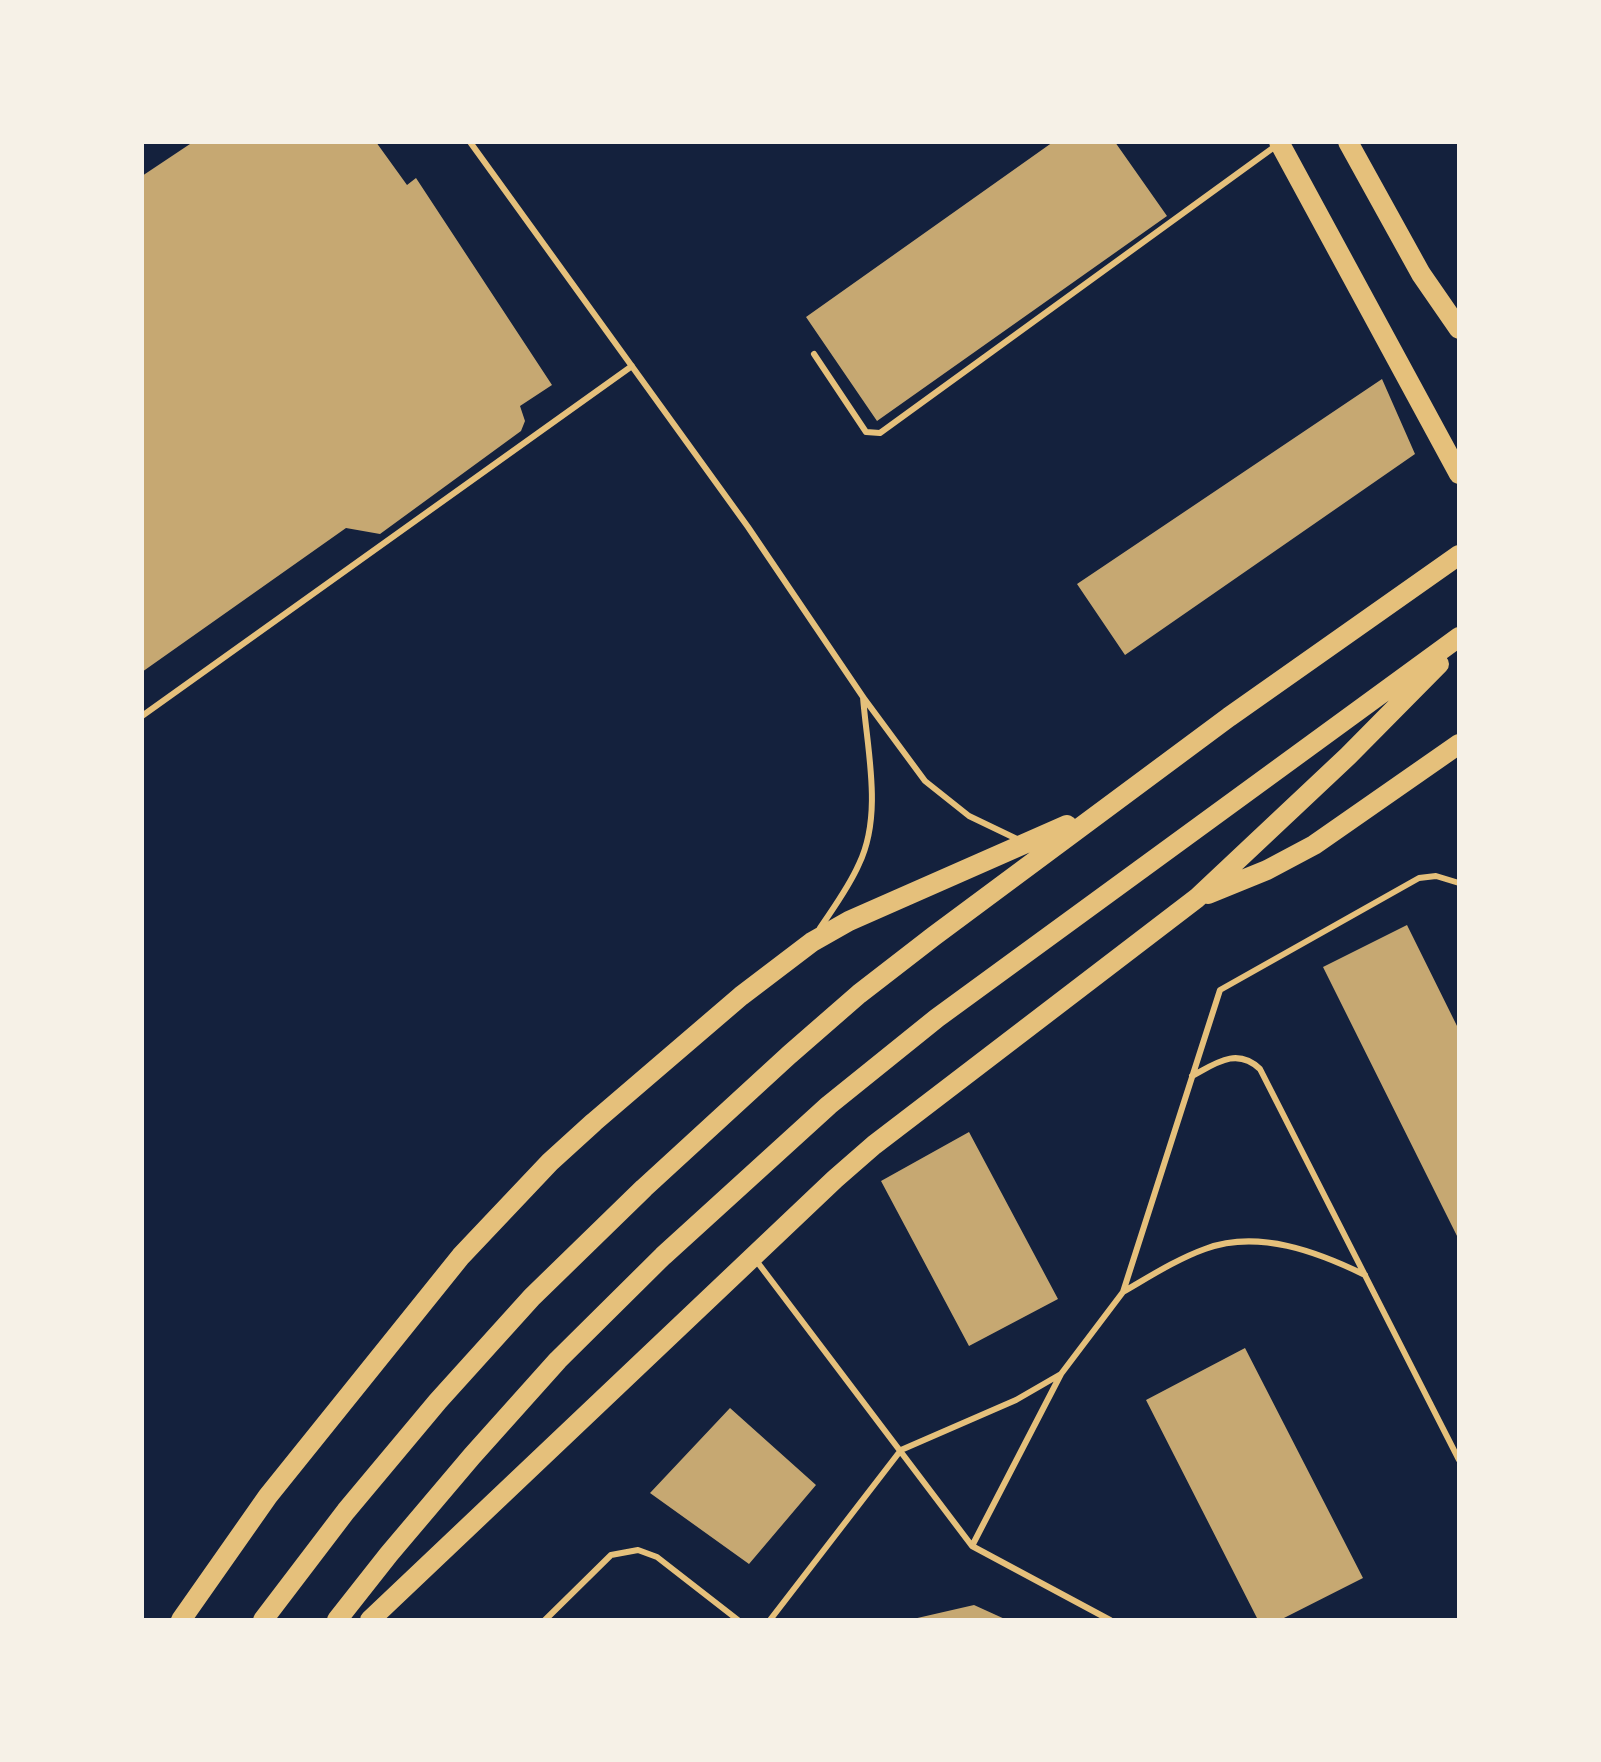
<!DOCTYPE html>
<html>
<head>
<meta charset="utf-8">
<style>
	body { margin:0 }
	#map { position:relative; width:1601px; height:1762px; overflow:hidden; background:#14213d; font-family:Helvetica,sans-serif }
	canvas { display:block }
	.frame { position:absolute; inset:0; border:144px solid #f6f1e7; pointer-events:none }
</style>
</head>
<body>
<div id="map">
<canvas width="1601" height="1762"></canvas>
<div class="frame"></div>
</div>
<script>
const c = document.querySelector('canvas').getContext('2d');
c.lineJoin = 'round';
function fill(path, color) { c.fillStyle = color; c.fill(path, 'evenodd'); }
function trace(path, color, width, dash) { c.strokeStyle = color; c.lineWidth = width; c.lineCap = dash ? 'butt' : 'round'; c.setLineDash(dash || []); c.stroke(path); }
fill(new Path2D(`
	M193,142H376L407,185L416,178L552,385L520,406L525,421L521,431L380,534L346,528L142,672V176Z
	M1053,142H1115L1167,216L877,421L806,317Z
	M1382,379L1415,454L1125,655L1077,584Z
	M1407,925L1459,1030V1240L1323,967Z
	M969,1132L1058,1299L969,1346L881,1181Z
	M1245,1348L1363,1578L1280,1620H1258L1146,1400Z
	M730,1408L816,1485L749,1564L650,1493Z
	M974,1605L1007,1620H913V1619Z`), '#c6a872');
trace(new Path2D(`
	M470,142L748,527L863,697L925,781L969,816L1019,840
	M814,354L866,432L880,433L1277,145
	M142,716L632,366
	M820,928C834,907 849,887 859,864C883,814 867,750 863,697
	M1192,1076C1216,1063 1237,1047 1260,1069L1459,1460
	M755,1259L972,1546L1110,1620
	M1123,1292C1149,1277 1177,1259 1205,1249C1258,1229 1318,1252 1365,1275
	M972,1546L1061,1374
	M545,1620L611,1555L638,1550L657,1557L738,1620
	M770,1620L901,1450L1016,1400L1061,1374L1123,1292L1220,990L1419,878L1436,876L1459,883`), '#e5c07b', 6);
trace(new Path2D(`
	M1279,142L1459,474
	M1348,142L1421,274L1459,329
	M1208,894L1267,870L1314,845L1459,744
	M181,1620L268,1496L461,1256L550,1162L594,1122L741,996L812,942L849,921L1067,825
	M263,1620L346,1511L438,1401L532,1297L644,1188L789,1055L859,994L934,936L1229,717L1459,555
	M337,1620L389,1554L472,1456L558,1360L663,1256L829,1105L937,1018L1459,637
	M370,1620L835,1179L874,1145L1197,898L1348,756L1439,664`), '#e5c07b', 20);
</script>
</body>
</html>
